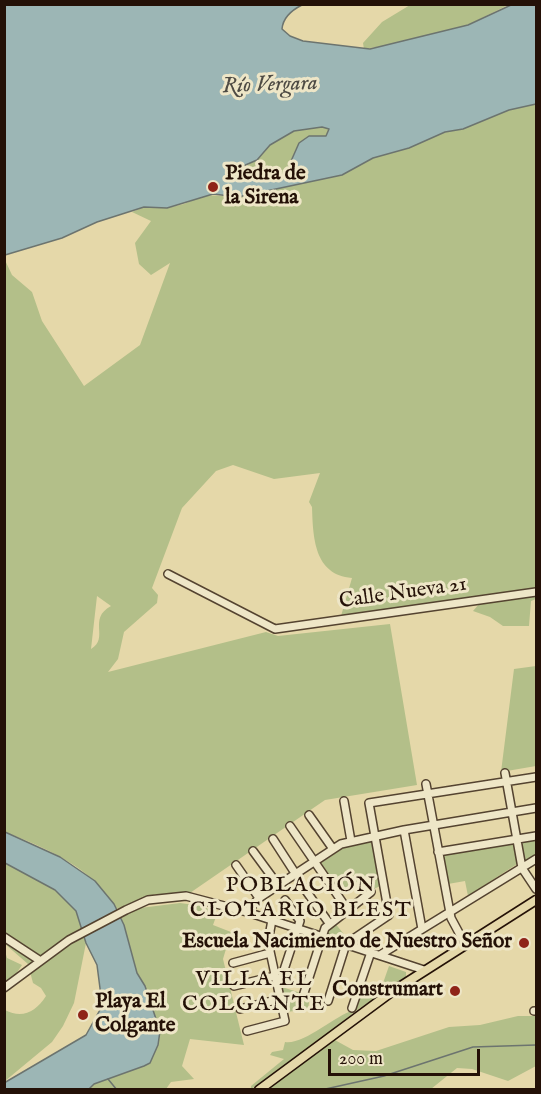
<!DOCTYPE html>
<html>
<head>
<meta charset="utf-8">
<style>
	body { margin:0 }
	#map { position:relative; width:541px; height:1094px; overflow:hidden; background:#e5d8a9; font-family:"IM FELL English",serif }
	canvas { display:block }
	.frame { position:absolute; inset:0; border:6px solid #241107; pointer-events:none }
	.scale { position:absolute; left:328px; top:1049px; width:152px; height:27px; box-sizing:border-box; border:3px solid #241107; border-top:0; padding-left:8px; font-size:18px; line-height:21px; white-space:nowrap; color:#241107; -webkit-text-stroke:4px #eee6c7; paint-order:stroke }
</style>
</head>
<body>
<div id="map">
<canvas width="541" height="1094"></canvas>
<div class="frame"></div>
<div class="scale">200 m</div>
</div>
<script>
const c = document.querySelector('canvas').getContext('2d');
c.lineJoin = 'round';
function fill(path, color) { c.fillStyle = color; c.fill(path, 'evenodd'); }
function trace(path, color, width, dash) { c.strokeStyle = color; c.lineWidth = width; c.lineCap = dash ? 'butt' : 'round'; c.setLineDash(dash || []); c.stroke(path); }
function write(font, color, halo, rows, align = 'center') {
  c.font = font + ' "IM FELL English",serif'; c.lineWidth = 6; c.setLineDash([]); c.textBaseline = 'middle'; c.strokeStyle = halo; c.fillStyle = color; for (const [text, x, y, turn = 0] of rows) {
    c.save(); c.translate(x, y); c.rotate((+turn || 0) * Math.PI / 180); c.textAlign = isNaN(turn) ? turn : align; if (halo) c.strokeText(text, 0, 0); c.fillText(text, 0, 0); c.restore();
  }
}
fill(new Path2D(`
	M410,5H508L468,25L401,43L364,49L363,43L382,22Z
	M536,104V599L531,601L529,626H503L490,617L473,611L486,596L341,616L352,578C314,575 313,537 312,507L309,502L320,473L274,479L233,465L216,471L182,508L152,588L158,595L157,603L124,632L118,659L108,672L266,632L278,636L390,624L417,785L325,800L187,895L156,894L116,909C94,868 46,848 5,832L4,258L12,275L32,292L42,321L84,386L140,345L170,263L151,275L139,264L135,243L151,221L132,212L144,207L167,208L184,204L205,195L238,197L342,175L373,158L409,148L445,132L463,129L509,110ZM97,596L111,606C87,619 110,638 91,649Z
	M322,127L329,129L326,136H315L296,149L284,177L228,180L225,177L227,173L245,167L263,154L270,145L294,131Z
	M536,666V766L501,772L514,669Z
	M536,840V856L525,862L520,843Z
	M371,841L380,886L372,890L364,878L342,893L321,863L343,848Z
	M513,844L517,864L468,896L465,881L448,884L443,855Z
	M5,863L35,877L64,897L76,911L86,943L74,1003L63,1026L52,1042L5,1081V1010C22,1019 36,1012 46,996L41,988L33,983L28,964L5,944Z
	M180,903L203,906L217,914L213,925L231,932L223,959L244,1045L190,1039L182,1066L194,1079L171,1082L166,1089L89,1090L94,1084L144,1066L160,1031L145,986L137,973L121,918L140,908Z
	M334,922L347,938L344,940L327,935V929Z
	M5,951L7,958L22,965L16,974L5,982Z
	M389,966L406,972V978L357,1010L272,1077L251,1089V1086L284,1059L270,1055L272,1052L283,1050L285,1042C304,1045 334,1016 354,1010L361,991L370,994L382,986Z
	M282,987L310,996L308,1009L287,1012Z
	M518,1016H536V1066L508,1081L472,1069L457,1068L431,1089L265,1090L333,1039L353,1050L376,1051L449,1027L480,1025Z`), '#b3bf89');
const water = new Path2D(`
	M4,5H302C292,10 283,17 282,29L290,36L303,41L370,49L468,25L511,5H536V104L509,110L463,129L445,132L409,148L373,158L342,175L238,197L213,194L167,208L144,207L97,222L62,238L5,255ZM322,127L329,129L326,136H309L299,143L284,177L228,180L225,177L227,173L257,160L270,145L294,131Z
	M5,832L60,857L95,881L114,904L124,925L137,973L145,986L160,1031L158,1045L150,1063L144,1066L94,1084L89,1089H5L4,1083L86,1035L101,1008V996L97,965L86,943L76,911L55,890L5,863Z`);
fill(water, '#9cb6b5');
trace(water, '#6c746f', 1.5);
trace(new Path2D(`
	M108,1079L117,1090
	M321,1090L384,1076L473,1047L536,1045`), '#6c746f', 1.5);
const minor = new Path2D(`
	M168,574L275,629L536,592
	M505,773L522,868L536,889
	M426,784L451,918L465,944
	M344,801L351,841
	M309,815L333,849
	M290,826L347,909
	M404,830L422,929
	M273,839L295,873
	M253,851L278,885
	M438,852L536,836
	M236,865L259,898
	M304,888L329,923
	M247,912L259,898L341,844L404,830L536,808
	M4,937L39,960
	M380,955L536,859
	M233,963L270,953
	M234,986L275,976
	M4,988L69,940L126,910L148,900L186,896L247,912L424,970
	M278,988L300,921L285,900
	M304,993L325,928L371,892
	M328,1001L346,944L389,915L369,803L536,777
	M352,1008L371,952
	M240,1009L280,999
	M534,1011H536
	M247,1031L285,1021L268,942L272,920`);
const major = new Path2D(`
	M259,1090L390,993L536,900`);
trace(minor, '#544330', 10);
trace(major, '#241107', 11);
trace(minor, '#eee6c7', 7);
trace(major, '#e5d8a9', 8);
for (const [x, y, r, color] of [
	[213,187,6,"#8f2418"],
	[524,943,6,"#8f2418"],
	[455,991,6,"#8f2418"],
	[83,1015,6,"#8f2418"]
]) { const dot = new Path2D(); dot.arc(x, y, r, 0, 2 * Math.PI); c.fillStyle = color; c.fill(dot); trace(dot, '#eee6c7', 2); }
write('bold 21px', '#241107', '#eee6c7', [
	["Piedra de",225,175],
	["la Sirena",225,199],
	["Escuela Nacimiento de Nuestro Señor",512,943,"right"],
	["Construmart",443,991,"right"],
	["Playa El",95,1003],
	["Colgante",95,1027]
], 'left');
write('21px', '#241107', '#eee6c7', [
	["Calle Nueva 21",403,594,-8]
]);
write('italic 22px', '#4e4b44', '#eee6c7', [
	["Río Vergara",270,86,-2]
]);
c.letterSpacing = '1.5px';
write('22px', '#241107', '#eee6c7', [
	["POBLACIÓN",301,886],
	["CLOTARIO BLEST",301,911],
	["VILLA EL",254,980],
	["COLGANTE",254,1005]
]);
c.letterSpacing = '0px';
</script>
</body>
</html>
